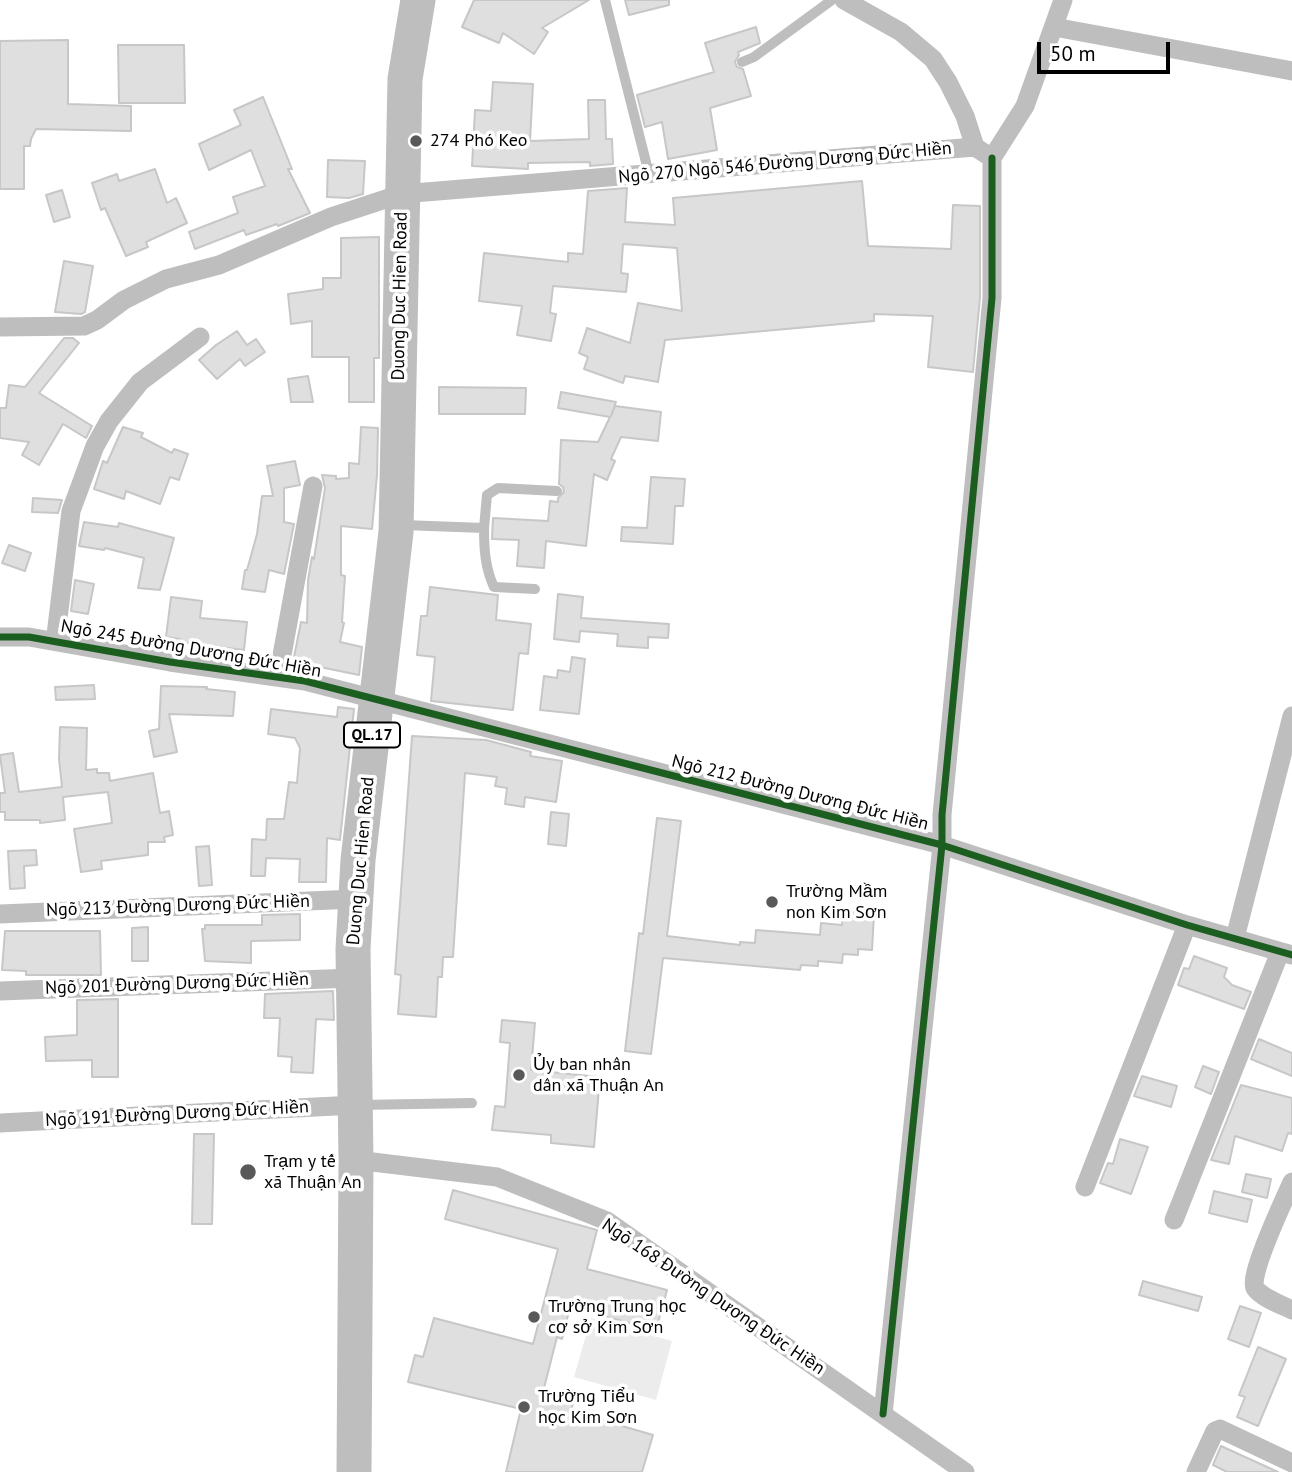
<!DOCTYPE html>
<html>
<head>
<meta charset="utf-8">
<style>
	body { margin:0 }
	#map { position:relative; width:1292px; height:1472px; overflow:hidden; background:#fff; font-family:"PT Sans",sans-serif }
	canvas { display:block }
	.scale { position:absolute; left:1037px; top:42px; width:133px; height:32px; box-sizing:border-box; border:4px solid #000; border-top:0; padding-left:9px; font-size:21px; line-height:24px; white-space:nowrap; color:#000; -webkit-text-stroke:5px #fff; paint-order:stroke }
</style>
</head>
<body>
<div id="map">
<canvas width="1292" height="1472"></canvas>
<div class="scale">50 m</div>
</div>
<script>
const c = document.querySelector('canvas').getContext('2d');
c.lineJoin = 'round';
function fill(path, color) { c.fillStyle = color; c.fill(path, 'evenodd'); }
function trace(path, color, width, dash) { c.strokeStyle = color; c.lineWidth = width; c.lineCap = dash ? 'butt' : 'round'; c.setLineDash(dash || []); c.stroke(path); }
function write(font, color, halo, rows, align = 'center') {
  c.font = font + ' "PT Sans",sans-serif'; c.lineWidth = 7; c.setLineDash([]); c.textBaseline = 'middle'; c.strokeStyle = halo; c.fillStyle = color; for (const [text, x, y, turn = 0] of rows) {
    c.save(); c.translate(x, y); c.rotate((+turn || 0) * Math.PI / 180); c.textAlign = isNaN(turn) ? turn : align; if (halo) c.strokeText(text, 0, 0); c.fillText(text, 0, 0); c.restore();
  }
}
fill(new Path2D(`
	M591,1318L672,1341L656,1400L574,1377Z`), '#ececec');
const building = new Path2D(`
	M474,0H589L542,28L548,32L534,54L503,33L499,43L462,27Z
	M625,0H669V5L629,15Z
	M756,27L760,43L738,52L739,55L735,62L737,67L743,69L751,96L710,108L717,150L668,159L662,122L645,127L637,95L714,72L705,43Z
	M68,40V104L131,106V131L36,129L31,139L30,146H24V189H0V41Z
	M118,45H184L185,103H119Z
	M493,82L533,84L530,141L589,139L588,100H605L606,139H612L613,164L590,166V162L528,163V169L472,166L475,110L491,111Z
	M263,97L292,169H288L310,213L278,226L277,224L246,235L244,230L195,249L189,232L238,213L233,197L265,186L251,150L209,170L199,144L241,125L234,110Z
	M328,160L365,161L363,194L349,198L327,197Z
	M155,169L167,203L176,198L187,223L146,242L148,247L126,256L105,208L101,210L92,183L117,174L119,181Z
	M862,181L868,246L951,249L953,205L980,206V297L973,372L928,367L933,316L874,314V321L665,340L658,382L625,376L623,383L584,369L588,357L579,353L587,328L630,343L638,303L682,311L677,248L623,244L621,273L628,274L626,292L553,286L550,313L556,314L551,341L517,335L522,306L479,301L484,253L568,262V253L583,254L588,191L627,188L625,222L675,225L673,198Z
	M62,190L70,217L54,222L46,195Z
	M379,237V358H374V402H349V357H312V321L291,324L288,294L323,289V278H341V238Z
	M64,261L93,266L85,312L81,314L55,312Z
	M237,331L247,345L256,339L265,352L245,366L240,359L217,379L199,360L216,345Z
	M64,338H73L79,343L39,393L92,426L86,438L63,424L39,465L22,455L29,442L0,438V408H6L9,385L25,387Z
	M308,376L313,402H291L288,379Z
	M439,387L526,388L525,414H439Z
	M561,392L616,402L611,416L615,406L661,412L658,441L621,437L611,459L615,461L607,480L594,474L586,546L546,541L544,568L517,566L519,540L492,539L493,518L548,521L550,501L558,502V498L564,492L563,487L559,484L561,440L598,442L610,417L558,408Z
	M123,427L143,433L141,437L172,453L174,449L188,454L179,480L170,477L160,504L126,491L124,499L94,489L103,461L107,463Z
	M361,427L378,428L377,475L372,529L341,526V575L345,576L342,622L344,623L340,642L362,647L359,675L310,665L309,669L292,667L301,622L307,623L308,580L312,557L314,559L325,488L322,475L336,476V479L349,478V463L359,464Z
	M295,461L300,485L284,488V522L294,524L284,574L269,570L265,592L242,589L245,570H247L257,534L262,496H273L267,466Z
	M651,477L685,479L683,506H675L673,544L621,541L622,527L647,528Z
	M33,498L62,500L58,513L32,512Z
	M84,522L118,527L119,523L174,538L160,590L138,588L144,558L105,548L104,550L79,546Z
	M9,545L31,553L25,571L2,563Z
	M75,580L94,584L88,614L71,611Z
	M430,587L498,595L496,620L531,624L528,654L519,653L513,710L431,701L435,657L417,655L421,616H427Z
	M558,594L583,597L581,618L669,624L668,638L648,637V648L617,646L618,634L580,631L579,642L554,639Z
	M171,597L202,601L200,618L247,622L244,650L179,642L180,639L166,637Z
	M572,657L585,659L579,714L540,710L544,676L557,678L558,670L570,672Z
	M94,685L95,699L56,700L55,687Z
	M161,686L207,687L206,689L235,692L233,716L169,714L177,752L154,757L149,731L159,729Z
	M338,707L354,709L340,840L327,838L326,882H299L300,859L266,858L265,876H251L252,839L266,840L267,819H284L289,782L297,783L300,748L295,738L268,734L271,709L337,717Z
	M60,727L87,728L86,770L97,769V773H109L110,781L153,773L160,813L169,811L173,835L164,837L165,842H148V855L101,861L102,869L81,872L74,829L112,823L108,792L63,797L65,820L40,823V820H5V812H0V793H5L0,755L13,753L19,792L62,787L59,759Z
	M412,736L486,740L531,752L530,756L562,761L556,802L525,797L524,807L505,804L507,788L495,786L497,777L465,773L453,957H443L442,977H438L436,1017L398,1014L401,975L395,974Z
	M551,812L569,814L566,846L548,844Z
	M657,818L681,821L667,936L740,945V942L755,943L756,930L820,935L821,923L842,925L843,911L874,913L872,950L858,949V955L843,954L842,963L818,961V966L801,965L800,970L663,958L651,1054L625,1051L639,933L643,934Z
	M209,846L212,885L199,886L196,847Z
	M36,850L37,865L24,866L25,888L10,889L8,851Z
	M300,914V940L251,941V963L205,961L202,929H205V925H262V915Z
	M148,927V961H132V928Z
	M5,931H100L101,975H26V971L2,970Z
	M1194,956L1227,968L1224,977L1232,985L1251,992L1244,1009L1178,985L1184,968L1189,969Z
	M333,991L334,1020L316,1019L313,1073L291,1072L292,1057L278,1056L280,1018H264L265,994Z
	M118,999V1077H92V1060L46,1061L45,1037L77,1035V1000Z
	M502,1020L535,1023L531,1070L600,1077L594,1147L551,1143V1135L492,1130L495,1106L505,1107L510,1043L500,1042Z
	M1259,1039L1292,1053V1076L1251,1059Z
	M1203,1066L1219,1072L1211,1094L1195,1087Z
	M1142,1076L1177,1086L1171,1107L1134,1096Z
	M1241,1085L1292,1098V1134L1288,1133L1282,1151L1235,1136L1229,1164L1211,1160Z
	M194,1134H214L212,1224H192Z
	M1120,1139L1148,1147L1131,1194L1100,1183L1108,1163L1113,1164Z
	M1246,1174L1271,1179L1267,1198L1242,1192Z
	M453,1190L597,1230L587,1269L667,1290L656,1330L570,1307L562,1339L557,1337L543,1392L574,1399L571,1411L653,1435L642,1472H506L521,1409L408,1382L415,1355L423,1357L434,1318L533,1344L558,1249L445,1219Z
	M1214,1191L1252,1200L1247,1222L1209,1213Z
	M1143,1281L1202,1297L1198,1311L1139,1295Z
	M1240,1306L1261,1313L1249,1347L1228,1339Z
	M1258,1347L1286,1359L1258,1426L1237,1417L1245,1397L1239,1395Z
	M1221,1446L1278,1472H1227L1213,1465Z`);
fill(building, '#dfdfdf');
trace(building, '#c7c7c7', 2);
trace(new Path2D(`
	M605,0L649,174
	M742,62L754,57L832,0
	M403,525L484,528L487,495L498,488L557,491
	M484,528C484,548 485,568 494,587L535,589
	M360,1105L472,1103`), '#bebebe', 10);
trace(new Path2D(`
	M844,0L901,32L933,59L948,82L965,116L975,147
	M1054,27L1292,71
	M0,327L84,326L97,320L124,300L166,279L219,265L331,217L401,194L975,147L992,158L1025,106L1063,0
	M0,637H29L170,662L305,681L942,845L1187,925L1292,955
	M57,642L56,635L71,511L95,446L109,421L140,382L200,337
	M278,677L313,486
	M0,914L356,899
	M1235,938L1292,716
	M0,991L354,978
	M0,1123L355,1105
	M356,1160L497,1177L607,1221L965,1472
	M1292,1182C1285,1198 1248,1276 1255,1288C1262,1298 1282,1305 1292,1310
	M1085,1187L1187,925
	M1174,1220L1280,952
	M883,1414L942,845V815L992,298V158
	M1196,1472L1215,1431L1220,1429L1292,1463`), '#bebebe', 19);
trace(new Path2D(`
	M354,1472L356,1160L353,949L358,860L396,532L405,79L418,0`), '#bebebe', 35);
trace(new Path2D(`
	M0,637H29L170,662L305,681L942,845L1187,925L1292,955
	M883,1414L942,845V815L992,298V158`), '#1b5e20', 7);
for (const [x, y, r, color] of [
	[416,141,7,"#595959"],
	[772,902,7,"#595959"],
	[519,1075,7,"#595959"],
	[248,1172,9,"#595959"],
	[534,1317,7,"#595959"],
	[524,1407,7,"#595959"]
]) { const dot = new Path2D(); dot.arc(x, y, r, 0, 2 * Math.PI); c.fillStyle = color; c.fill(dot); trace(dot, '#fff', 2.5); }
for (const [x, y, w] of [
	[372,735,56]
]) { const box = new Path2D(); box.roundRect(x - w / 2, y - 12.5, w, 25, 5); c.fillStyle = '#fff'; c.fill(box); trace(box, '#000', 2); }
write('bold 16px', '#000', null, [
	["QL.17",372,735]
]);
write('18px', '#000', '#fff', [
	["274 Phó Keo",430,141],
	["Trường Mầm",786,892],
	["non Kim Sơn",786,913],
	["Ủy ban nhân",533,1065],
	["dân xã Thuận An",533,1086],
	["Trạm y tế",264,1162],
	["xã Thuận An",264,1183],
	["Trường Trung học",548,1307],
	["cơ sở Kim Sơn",548,1328],
	["Trường Tiểu",538,1397],
	["học Kim Sơn",538,1418]
], 'left');
write('18px', '#000', '#fff', [
	["Ngõ 270 Ngõ 546 Đường Dương Đức Hiền",785,163,-5],
	["Duong Duc Hien Road",400,296,-89],
	["Ngõ 245 Đường Dương Đức Hiền",191,649,10],
	["Ngõ 212 Đường Dương Đức Hiền",800,793,14],
	["Duong Duc Hien Road",361,861,-85],
	["Ngõ 213 Đường Dương Đức Hiền",178,906,-2],
	["Ngõ 201 Đường Dương Đức Hiền",177,984,-2],
	["Ngõ 191 Đường Dương Đức Hiền",177,1114,-3],
	["Ngõ 168 Đường Dương Đức Hiền",713,1297,34]
]);
</script>
</body>
</html>
